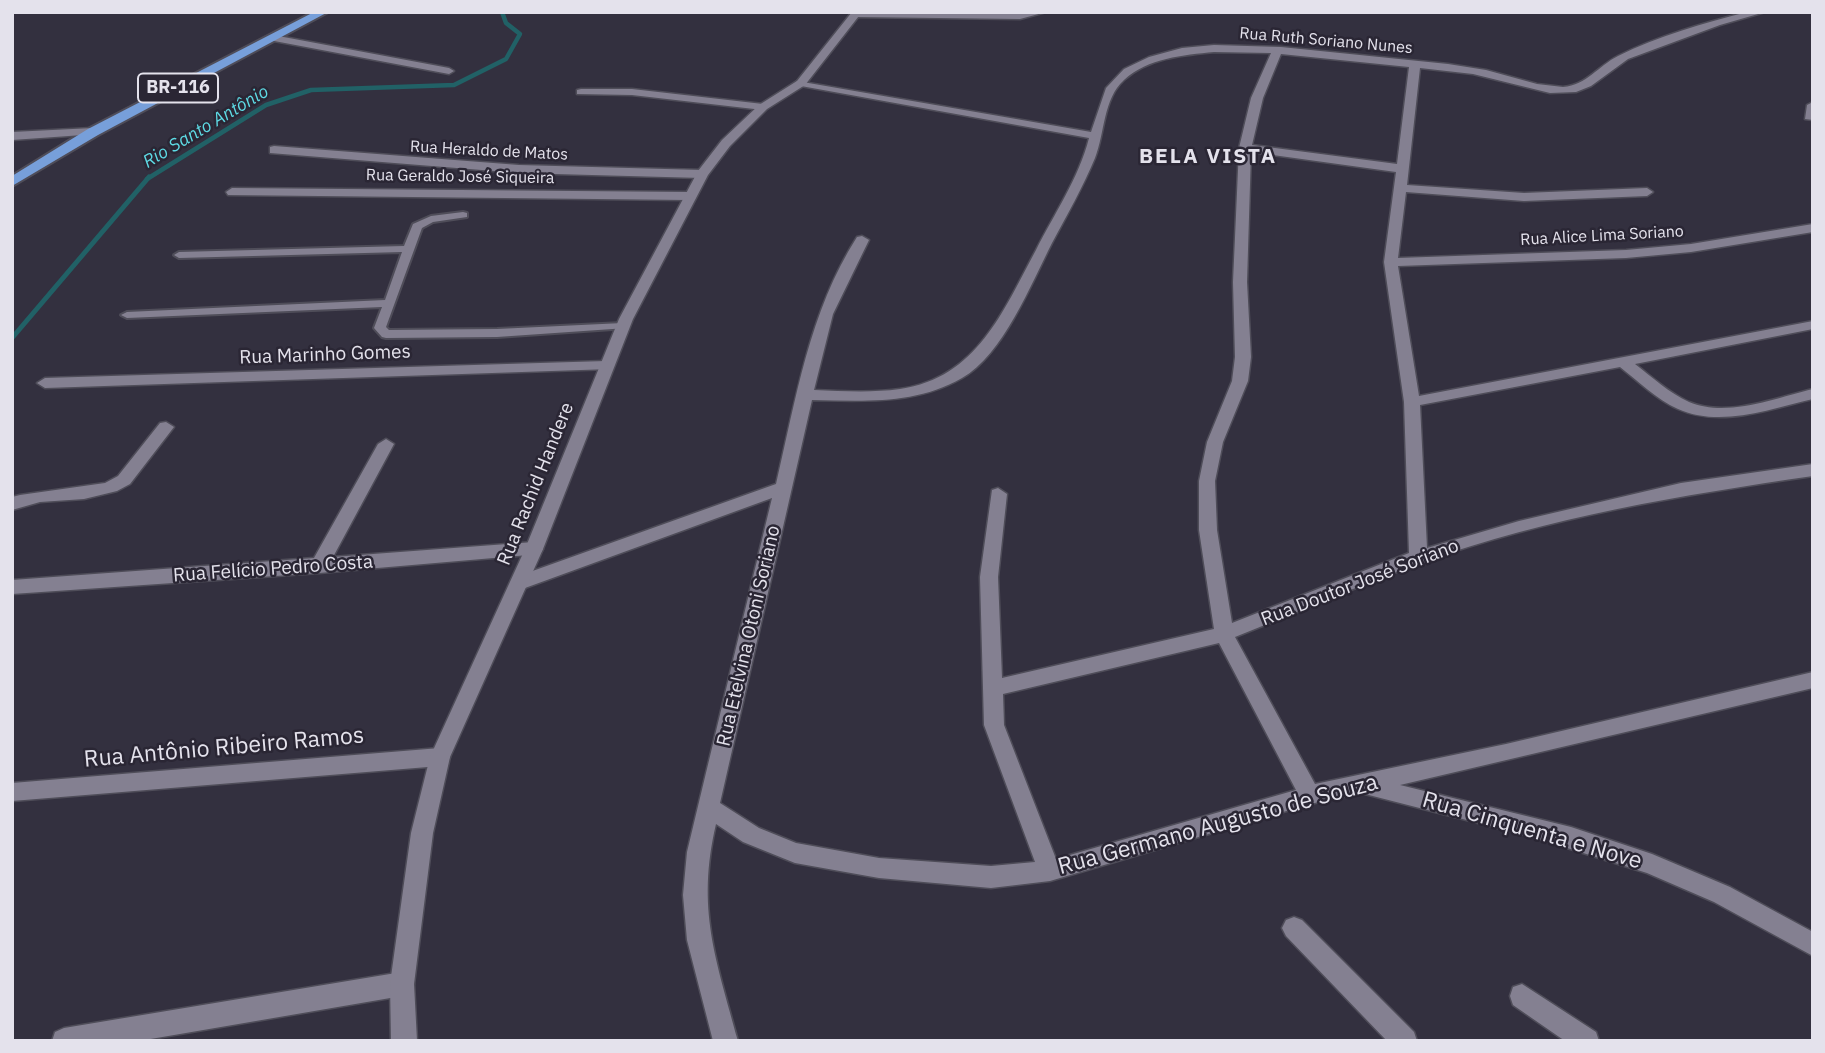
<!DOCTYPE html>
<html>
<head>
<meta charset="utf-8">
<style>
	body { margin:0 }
	#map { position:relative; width:1825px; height:1053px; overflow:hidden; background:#33303f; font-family:"IBM Plex Sans",sans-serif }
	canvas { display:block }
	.frame { position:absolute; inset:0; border:14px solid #e4e2ec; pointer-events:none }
</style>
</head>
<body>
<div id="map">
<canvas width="1825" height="1053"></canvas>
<div class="frame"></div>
</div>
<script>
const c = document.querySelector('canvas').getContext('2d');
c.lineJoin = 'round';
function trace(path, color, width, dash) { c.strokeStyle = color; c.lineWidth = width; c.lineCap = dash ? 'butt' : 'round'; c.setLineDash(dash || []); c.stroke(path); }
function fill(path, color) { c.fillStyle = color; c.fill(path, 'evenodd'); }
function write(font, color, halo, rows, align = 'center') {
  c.font = font + ' "IBM Plex Sans",sans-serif'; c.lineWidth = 5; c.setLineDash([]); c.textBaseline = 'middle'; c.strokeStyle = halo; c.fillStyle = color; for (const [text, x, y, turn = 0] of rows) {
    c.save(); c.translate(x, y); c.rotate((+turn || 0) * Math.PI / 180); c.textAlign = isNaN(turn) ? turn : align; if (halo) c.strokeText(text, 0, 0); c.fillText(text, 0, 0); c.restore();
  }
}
trace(new Path2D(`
	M147,179L266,105L311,90L454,85L506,59L520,34L506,23L502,12`), '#216166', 4.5);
trace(new Path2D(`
	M12,338L149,177`), '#216166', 5);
const service = new Path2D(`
	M463,212L467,213V217L433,222L422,228L386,327L389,330L497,329L623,323L629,326L627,328L497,337L386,338L382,337L374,328L382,307L127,318L121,315L127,312L385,300L402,252L179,258L174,255L179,252L404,246L413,224L431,216Z`);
const minor = new Path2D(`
	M852,12L1020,13L1046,12L1020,19L856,17L852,16Z
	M1747,12H1765L1720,25L1628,59L1591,86L1576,92L1550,93L1473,74L1420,68L1407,185L1524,193L1647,188L1653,192L1647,196L1524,201L1406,192L1398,258L1626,250L1691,244L1813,224V232L1691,252L1626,258L1398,266L1419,396L1813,321V329L1635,364C1652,377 1669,393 1689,402C1727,418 1775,398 1813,389V399C1769,409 1721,428 1678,409C1656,399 1638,381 1620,367L1420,405L1427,548L1519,521L1681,483L1813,464V476C1682,495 1549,517 1423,562C1360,585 1298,612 1235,637L1315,784L1506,744L1813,672V688L1400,785L1571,827L1652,854L1730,887L1813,932V956L1714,902L1647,873L1529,836L1361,793L1310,804L1050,881L991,888L879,878L795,863L743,842L716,824C696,909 716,959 738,1041H713L687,940L683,895L687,852L772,498L525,588H513L510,583L513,578L776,484C796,399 809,312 857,237L862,236L869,240L833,314L814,390C842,391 871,393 900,389C977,378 1003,311 1036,250C1054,214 1079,178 1089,138L801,86L796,83L797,81L1091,132L1106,88L1124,69L1149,57L1182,48L1214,45L1281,47L1448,64L1486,70L1537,84L1563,87C1587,85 1598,66 1618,56C1658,36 1704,23 1747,12ZM1214,52L1271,53L1251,98L1239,148L1233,282L1235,357L1232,381L1207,442L1199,481V530L1214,629L1002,678L998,577L1007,494L998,488L992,490L980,577L984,725L1035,862L991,866L879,858L796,843L759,828L720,803L812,400C863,401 915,405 962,378C1003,355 1031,284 1052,243C1067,215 1083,187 1095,158C1105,133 1103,99 1124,80C1148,58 1183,55 1214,52ZM1281,54L1409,67L1397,164L1252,145L1263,98ZM1251,152L1396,172L1384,262L1404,402L1409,553L1232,623L1217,530L1215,481L1223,442L1248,381L1251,357L1247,282ZM1219,643L1296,790L1056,859L1004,725L1003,694Z
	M273,35L449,68L454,71L449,74L269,40L268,38Z
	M581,89H632L763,104L769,107L763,110L632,95L577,94V90Z
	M1813,102V120L1805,119L1807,105Z
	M93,128L97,130V134L12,140V132Z
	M274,146L519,165L702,170L708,174L702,178L519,173L270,153V147Z
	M232,188L688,192L694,196L688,200L228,195L226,192Z
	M606,361L614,366L611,369L45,388L37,383L45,378Z
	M166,422L174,427L130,484L117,491L84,499L40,502L12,510V497L20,495L105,483L118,476L160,423Z
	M386,439L394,444L333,557L534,542L540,544L543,549L540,554L319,573L12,594V580L314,558L378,444Z
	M440,748L447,751L450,757L447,763L440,766L12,801V783Z
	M1294,917L1302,920L1414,1032L1417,1041H1387L1286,936L1282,928L1286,920Z
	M402,972L411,975L414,984L411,993L402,996L139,1041H52L55,1032L64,1028Z
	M1522,984L1596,1032L1599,1041H1565L1513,1005L1510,996L1513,987Z`);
const tertiary = new Path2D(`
	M852,12H862L805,85L767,109L730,146L708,175L633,319L543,549L450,757L433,833L414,984L417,1041H391L390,984L411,833L430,757L525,549L619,319L698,171L722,140L759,105L797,81Z`);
const trunk = new Path2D(`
	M314,12H328L98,135L12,186V176L88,129Z`);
trace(service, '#4f4d59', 4);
trace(minor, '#4f4d59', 3);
trace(tertiary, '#4f4d59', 3);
trace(trunk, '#4f4d59', 4);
fill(service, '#848091');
fill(minor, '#848091');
fill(tertiary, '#848091');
fill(trunk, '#779fda');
write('16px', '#e4e2ec', '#2a2634', [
	["Rua Ruth Soriano Nunes",1326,41,5],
	["Rua Heraldo de Matos",489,151,3],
	["Rua Geraldo José Siqueira",460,177,1],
	["Rua Alice Lima Soriano",1602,236,-3]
]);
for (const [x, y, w] of [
	[178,88,80]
]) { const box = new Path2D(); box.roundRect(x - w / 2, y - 14.5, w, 29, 5); c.fillStyle = '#2a2634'; c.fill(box); trace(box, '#e4e2ec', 2); }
write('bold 18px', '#e4e2ec', null, [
	["BR-116",178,88]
]);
write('italic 18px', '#5edae4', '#2a2634', [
	["Rio Santo Antônio",206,127,-31]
]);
write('19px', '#e4e2ec', '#2a2634', [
	["Rua Marinho Gomes",325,355,-2],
	["Rua Rachid Handere",536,484,-68],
	["Rua Felício Pedro Costa",273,569,-4],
	["Rua Doutor José Soriano",1360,583,-21],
	["Rua Etelvina Otoni Soriano",749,636,-77]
]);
c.letterSpacing = '2px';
write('bold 21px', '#e4e2ec', '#2a2634', [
	["BELA VISTA",1208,157]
]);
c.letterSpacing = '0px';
write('23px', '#e4e2ec', '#2a2634', [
	["Rua Antônio Ribeiro Ramos",224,748,-5],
	["Rua Germano Augusto de Souza",1218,825,-15],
	["Rua Cinquenta e Nove",1532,831,16]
]);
</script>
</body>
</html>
